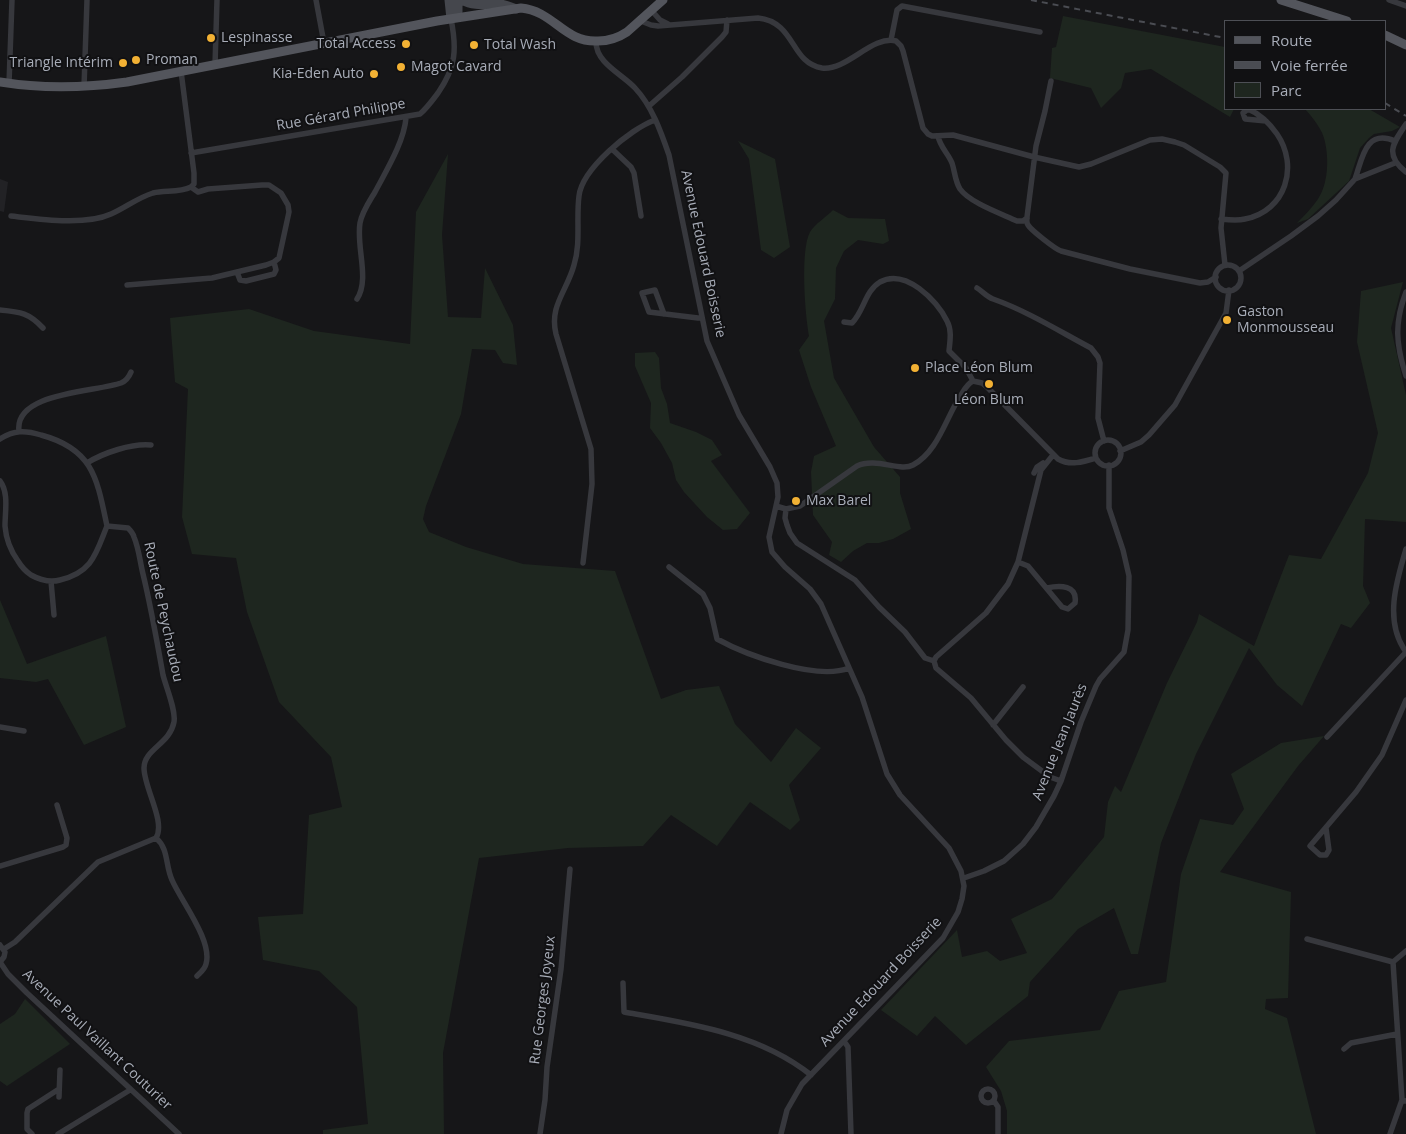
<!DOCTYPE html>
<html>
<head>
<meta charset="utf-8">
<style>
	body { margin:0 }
	#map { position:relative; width:1406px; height:1134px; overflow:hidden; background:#161618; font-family:"Open Sans",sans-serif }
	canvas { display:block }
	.legend { position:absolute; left:1224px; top:20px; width:162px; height:90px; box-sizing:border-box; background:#111113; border:1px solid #4d4f55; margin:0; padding:6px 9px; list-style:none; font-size:15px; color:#a8adb8 }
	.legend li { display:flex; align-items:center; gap:10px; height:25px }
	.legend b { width:25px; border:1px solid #4d4f55 }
</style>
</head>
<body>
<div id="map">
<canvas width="1406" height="1134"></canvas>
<ul class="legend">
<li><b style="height:6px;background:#53555c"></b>Route</li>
<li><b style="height:6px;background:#4a4c52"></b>Voie ferrée</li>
<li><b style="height:14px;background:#1e261f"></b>Parc</li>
</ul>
</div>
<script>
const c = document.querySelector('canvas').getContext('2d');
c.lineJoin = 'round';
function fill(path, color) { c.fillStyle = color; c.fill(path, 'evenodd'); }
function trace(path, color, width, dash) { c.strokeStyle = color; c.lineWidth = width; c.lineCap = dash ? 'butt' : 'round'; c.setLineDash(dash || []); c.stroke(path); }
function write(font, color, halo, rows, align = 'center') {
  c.font = font + ' "Open Sans",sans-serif'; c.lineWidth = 4; c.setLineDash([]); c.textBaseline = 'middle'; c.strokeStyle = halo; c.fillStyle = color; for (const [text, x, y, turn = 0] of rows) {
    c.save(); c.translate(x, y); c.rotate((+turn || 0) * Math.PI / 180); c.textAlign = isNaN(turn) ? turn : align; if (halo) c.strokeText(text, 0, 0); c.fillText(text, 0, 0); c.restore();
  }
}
fill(new Path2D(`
	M0,179L8,182L4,212L0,211Z`), '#222225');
fill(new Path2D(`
	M1063,16L1225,47V109H1234L1230,117L1151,69L1125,73L1121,88L1101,108L1091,88L1050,78L1052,48L1056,47Z
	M1305,109H1369L1400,127L1392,131L1374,134L1369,138L1360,148L1349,181L1308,219L1297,223C1304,216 1312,208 1318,199C1328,184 1329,160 1325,142C1323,130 1313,118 1305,109Z
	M738,141L775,159L790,247L774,258L761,250L749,159Z
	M448,154L442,235L448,317L481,318L485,268L513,325L517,365L503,363L495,350L472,349L461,414L426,506L423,519L429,532L466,547L523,564L615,571L661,699L686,690L719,686L735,724L771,762L796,728L821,748L789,785L800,820L790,830L750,802L717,846L671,815L643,846L568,848L479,858L443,1053L444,1134H323V1130L368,1124L357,1007L319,971L263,960L258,917L303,914L309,815L342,807L331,757L279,702L247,612L236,558L192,554L182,517L188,389L175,382L170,318L249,309L314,331L410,344L416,212Z
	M833,210L848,218L885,219L889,241L883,244L858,240L844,251L836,268L835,299L824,321L834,378L874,447L900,477V493L911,529L893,539L879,543H867L853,551L841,562L829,555L832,542L813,515L811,472L814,456L836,446L811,387L799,350L809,336C805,315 800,250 810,232C815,224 826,217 833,210Z
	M1403,282L1391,328L1406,395V522L1365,519L1363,586L1370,603L1351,628L1341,624L1302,706L1277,685L1249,648L1196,754L1161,843L1138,954H1131L1114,908L1078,929L1030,982L1028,996L966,1045L935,1016L917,1036L881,1010L957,930L962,957L987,951L1000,961L1027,953L1011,919L1052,899L1104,837L1108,802L1115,786L1121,792L1167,683L1197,622L1199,614L1254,646L1289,555L1321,559L1368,473L1378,433L1357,342L1361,291Z
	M655,352L659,358L661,388L667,404L670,423L696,432L712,440L722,455L711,461L750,513L737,529L723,530L707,517L684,492L676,480L672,463L661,443L650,428L651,403L635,366V353Z
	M0,600L27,664L106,636L126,727L84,745L48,679L36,682L0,678Z
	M1324,736L1298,766L1220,872L1291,892L1288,998L1266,999L1265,1009L1287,1018L1316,1134H1007V1111L1001,1091L986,1067L1009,1041L1100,1030L1119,991L1166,982L1181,874L1200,819L1233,825L1244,809L1231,774L1281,743Z
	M25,999L70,1044L7,1086L0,1081V1024L15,1014Z`), '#1e261f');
trace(new Path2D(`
	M316,0L324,43
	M1389,0L1406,6
	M652,11L660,20L668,24
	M641,21L651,25L658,26L758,18C796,22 790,63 822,68C847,71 872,35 896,41L901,46L903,51L923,128L928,134L932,136L953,135L1034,157L1079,167L1091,164L1150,140L1162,139L1175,142L1184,145L1220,167L1226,173L1221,228L1225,265
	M891,40L897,10L902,6L1040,32
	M596,42C596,63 622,74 635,88C652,106 661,132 669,155L707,341L739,415L770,467L777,483L778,497L769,537L772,552L785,567L810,589L821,604L862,697L887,774L900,795L949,848L961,871L964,886L962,899L958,912L943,938L802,1084L787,1110L781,1134
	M215,65L217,0
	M181,71L194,173V184L191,187
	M1051,81L1045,111L1036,146L1027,217C1027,221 1026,222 1028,225C1031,230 1055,249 1061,251L1130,269L1200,283L1208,282L1216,277
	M9,84L12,0
	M84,87L87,0
	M649,106L682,77L722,37L726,32L727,20
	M1406,124C1393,143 1384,155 1406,172
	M938,136C940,147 948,153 952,163C955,172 955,181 960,189C970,203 1002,214 1017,221H1023L1027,218
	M612,149L631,167L634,173L641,216
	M191,153L420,114C427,108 432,101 438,93C456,67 457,49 451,19
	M1355,179C1362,160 1365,128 1395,141
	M11,216C38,219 85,226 111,214C125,208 137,198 153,193C165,190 179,193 191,187
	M1221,219C1229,220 1237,221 1245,219C1286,211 1299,166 1277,134C1270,124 1260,114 1248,109L1243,113L1245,119L1266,121
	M1215 278a13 13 0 1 1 26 0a13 13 0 1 1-26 0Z
	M1239,271L1291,236L1318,216L1336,200L1355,179L1395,163
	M237,272L240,280L246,281L274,274L276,270L274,262
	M127,285L212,278L266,265L274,262L279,258L289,212L288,205L281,193L269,185H262L208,189L198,192L191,187
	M977,288C982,291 987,297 993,299C1027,311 1059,331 1091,348L1098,357L1100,363L1098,418L1104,441
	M1406,292C1394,323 1396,345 1406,376
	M357,299C370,279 356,247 360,223C362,212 369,202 375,192C386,171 404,142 406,118
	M0,310C21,312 29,313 43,328
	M664,314L655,290L642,293L649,312L698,318H702
	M844,322L852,323C864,311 865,291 880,282C905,268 937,300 947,321C952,330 950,341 949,351L966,368L973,381
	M19,431C14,392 96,392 121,383C126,381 129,377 131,372
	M0,439C14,430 25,430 41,435C93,449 97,478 107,526L128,528C131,531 133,533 134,537C139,549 140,562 143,574C151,607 157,641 163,675C166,687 176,710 174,722C170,744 144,749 144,768C144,788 166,822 156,838
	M1095 453a13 13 0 1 1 26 0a13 13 0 1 1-26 0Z
	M1120,451L1141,442L1149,435L1175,405L1226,313L1229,290
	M87,463C103,453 132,443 151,445
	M1034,473L1037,467L1043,463
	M0,481C9,493 5,511 5,526C6,539 10,550 18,561C21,566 25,571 31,575C40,580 49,583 60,580C93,572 96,553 107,526
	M776,506L786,509L800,506L857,466C876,457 900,472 913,465C938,452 946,417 961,395C964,390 967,384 973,381L982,383L988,388L1058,459C1070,466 1083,462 1096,458
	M786,509L785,518L787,525L790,533L797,543L855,580L879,607L905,632L925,658L934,661
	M1406,549C1396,582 1384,622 1406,652
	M1018,562L1028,566L1062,607L1068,609L1075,603C1078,585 1060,585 1047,588
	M583,563L592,484L591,449L556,334C549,306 567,291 574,265C581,243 576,219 579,196C582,169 630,129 655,120
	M669,567L703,594L710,608L717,639C746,655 817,681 849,668
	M51,581L54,615
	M934,661L936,657L986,613L1008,584L1018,562L1041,470L1053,455
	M934,661L936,668L971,698L1006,740L1023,757L1050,777L1061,781
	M993,725L1023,687
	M0,727L24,731
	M1327,737L1406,652
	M1326,828L1329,850L1326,855H1320L1310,846L1356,792L1382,755L1406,700
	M156,838C169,849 165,865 172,880C181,901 213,941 206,964C205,969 201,972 197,976
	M0,866L63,847L66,845L67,838L57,805
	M964,878L984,871L1004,861L1023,844L1036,827L1054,796L1061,781L1081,722L1096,686L1100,679L1124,652L1128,630L1129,576L1123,550L1109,508V465
	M1307,939L1393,962
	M0,945L5,952L4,957L0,962
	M4,949L15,942L98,862L156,838
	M1406,951L1393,962L1402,1100L1406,1101
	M0,962L8,974L27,993L179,1134
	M623,983L624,1012C687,1023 759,1033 811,1075
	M844,1041L848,1047L851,1134
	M1344,1049L1351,1043L1397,1034
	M981 1096a7 7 0 1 1 14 0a7 7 0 1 1-14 0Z
	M59,1097L60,1070
	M994,1101L998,1107V1134
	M32,1134L27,1129V1113L28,1109L59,1089
	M58,1134L130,1090
	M540,1134L545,1100L547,1067L561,969L570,869
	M1390,1134L1402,1100`), '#37383d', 5.5);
trace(new Path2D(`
	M449,0L451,19
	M462,0C474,7 486,4 499,4C505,4 511,7 516,9
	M451,19L458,12V0`), '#45474d', 9);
trace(new Path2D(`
	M1281,0L1347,21
	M1385,35L1406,45
	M0,82C43,89 84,88 127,82L437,21L521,8C554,11 564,43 598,41C609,41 618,38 627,32L663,0`), '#53555c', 9);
trace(new Path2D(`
	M1031,0L1225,38
	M1385,103L1406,116`), '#4a4c52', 2, [6, 5]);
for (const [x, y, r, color] of [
	[211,38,5,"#f2b134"],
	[406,44,5,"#f2b134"],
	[474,45,5,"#f2b134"],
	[136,60,5,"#f2b134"],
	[123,63,5,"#f2b134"],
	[401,67,5,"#f2b134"],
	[374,74,5,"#f2b134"],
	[1227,320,5,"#f2b134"],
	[915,368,5,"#f2b134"],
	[989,384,5,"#f2b134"],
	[796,501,5,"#f2b134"]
]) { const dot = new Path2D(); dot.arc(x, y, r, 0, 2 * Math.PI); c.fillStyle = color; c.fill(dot); trace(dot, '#111113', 2); }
write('14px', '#a8adb8', '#111113', [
	["Lespinasse",221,38],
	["Total Access",396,44,"right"],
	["Total Wash",484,45],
	["Proman",146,60],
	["Triangle Intérim",113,63,"right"],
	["Magot Cavard",411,67],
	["Kia-Eden Auto",364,74,"right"],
	["Gaston",1237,312],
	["Monmousseau",1237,328],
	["Place Léon Blum",925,368],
	["Léon Blum",989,400,"center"],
	["Max Barel",806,501]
], 'left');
write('14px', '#a8adb8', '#111113', [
	["Rue Gérard Philippe",341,115,-10],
	["Avenue Edouard Boisserie",703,254,78],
	["Route de Peychaudou",163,612,78],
	["Avenue Jean Jaurès",1060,742,-68],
	["Avenue Edouard Boisserie",881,982,-47],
	["Rue Georges Joyeux",543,1000,-83],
	["Avenue Paul Vaillant Couturier",97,1040,43]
]);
</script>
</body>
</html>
